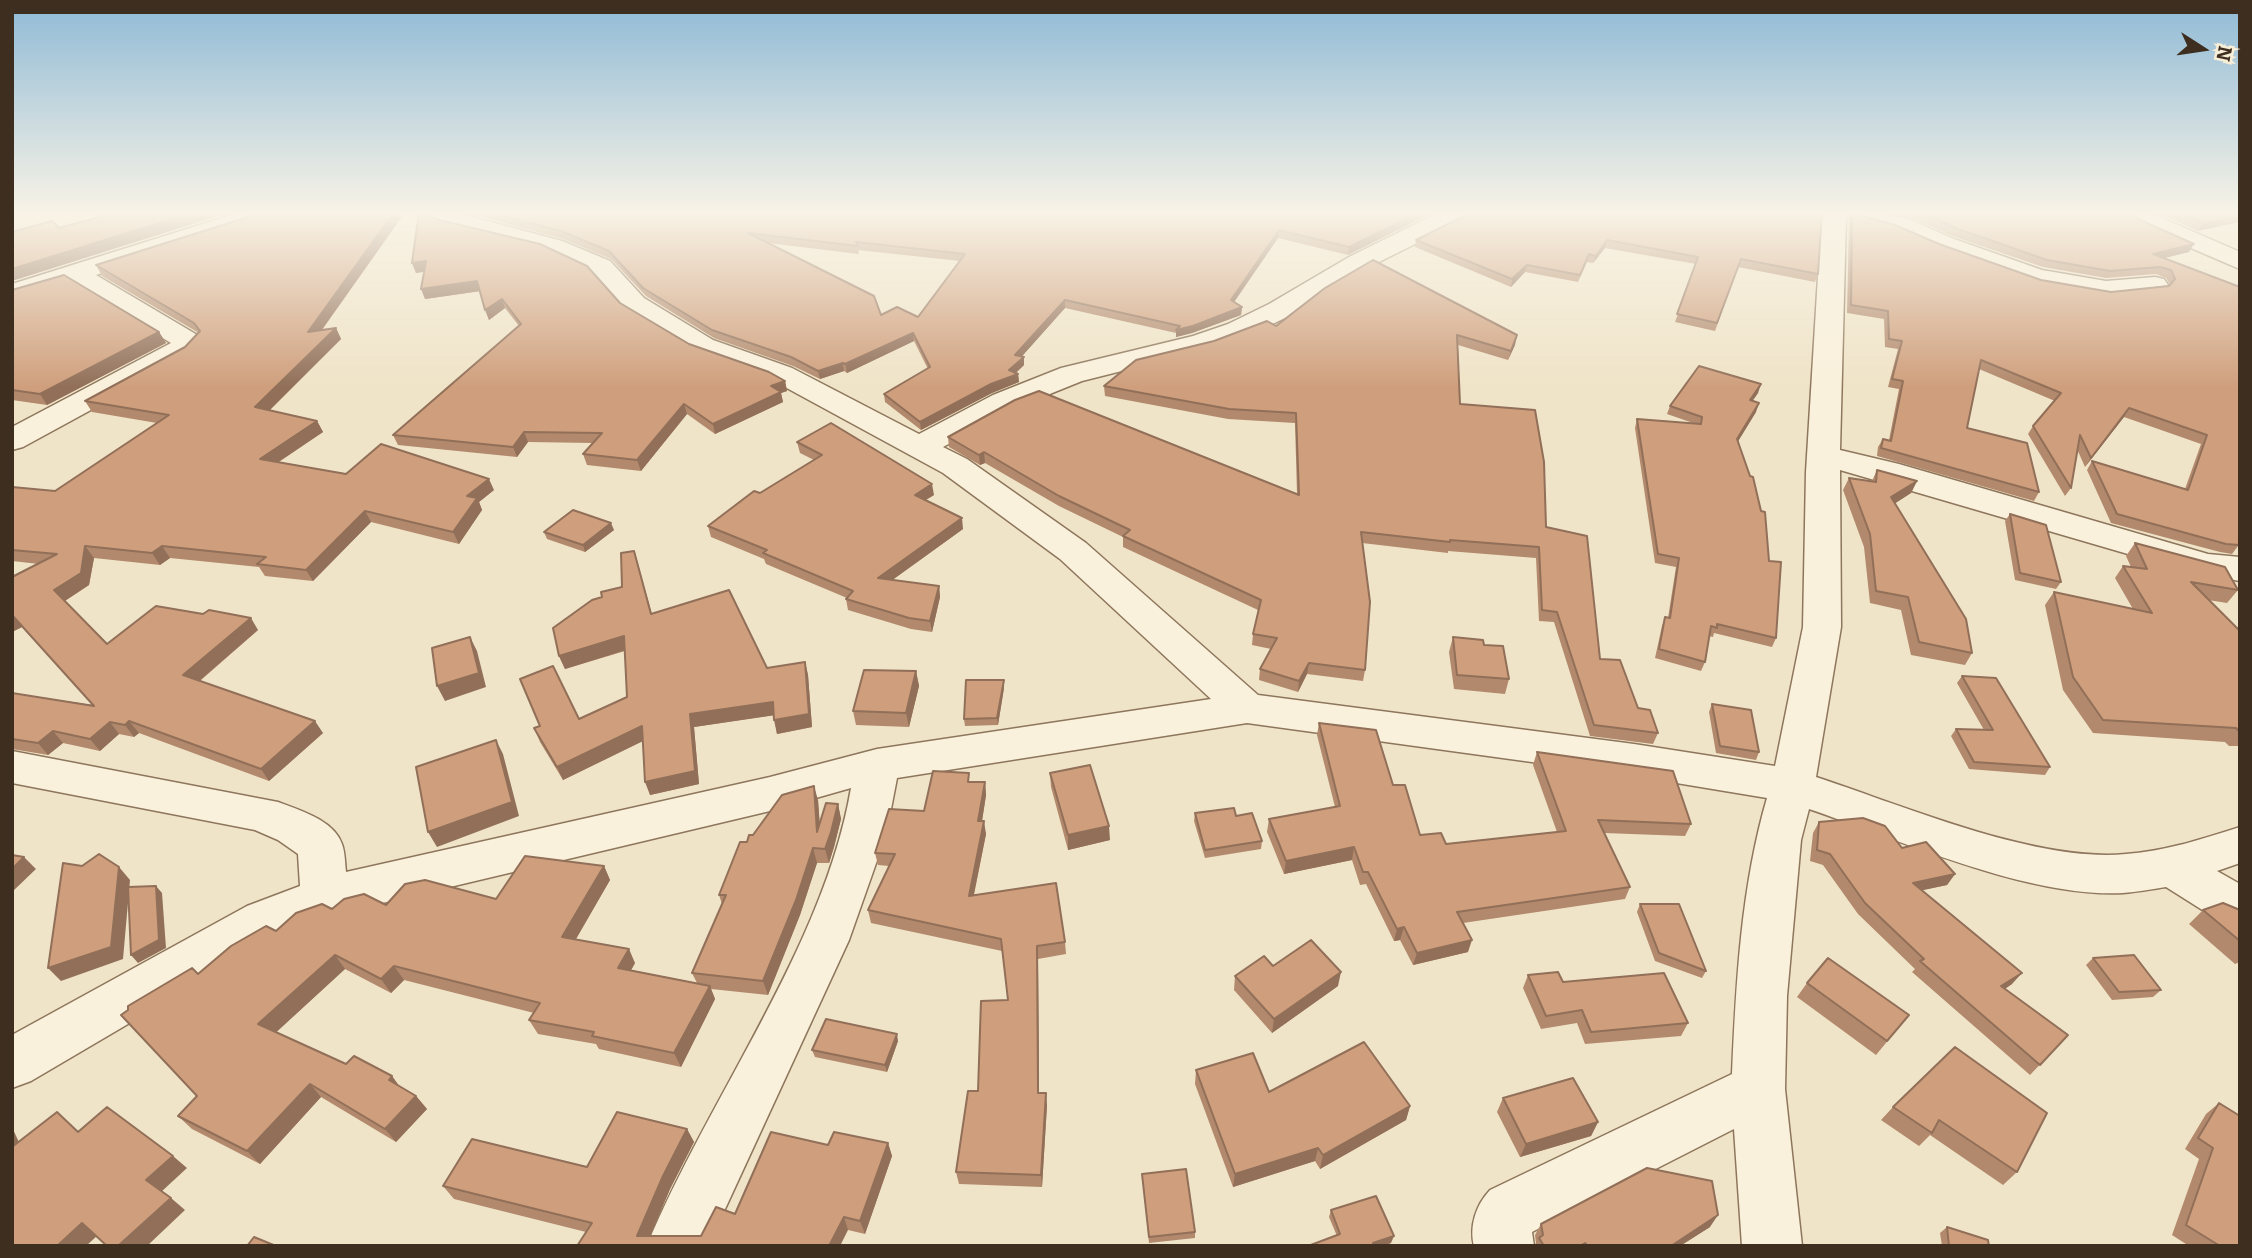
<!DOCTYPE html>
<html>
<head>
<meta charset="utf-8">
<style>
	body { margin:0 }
	#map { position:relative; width:2252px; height:1258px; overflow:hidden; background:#f0e4c8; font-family:Bitter,serif }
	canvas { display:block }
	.frame { position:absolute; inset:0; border:14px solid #3d2e20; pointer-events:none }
	.north { position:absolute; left:2168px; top:14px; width:70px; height:70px; -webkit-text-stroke:5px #f7eed8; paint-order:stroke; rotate:102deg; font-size:19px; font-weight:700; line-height:28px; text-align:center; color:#3d2e20 }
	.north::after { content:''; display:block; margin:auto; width:24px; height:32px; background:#3d2e20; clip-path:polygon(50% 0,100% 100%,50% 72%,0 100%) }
</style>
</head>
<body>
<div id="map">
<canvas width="2252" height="1258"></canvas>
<div class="frame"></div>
<div class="north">N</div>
</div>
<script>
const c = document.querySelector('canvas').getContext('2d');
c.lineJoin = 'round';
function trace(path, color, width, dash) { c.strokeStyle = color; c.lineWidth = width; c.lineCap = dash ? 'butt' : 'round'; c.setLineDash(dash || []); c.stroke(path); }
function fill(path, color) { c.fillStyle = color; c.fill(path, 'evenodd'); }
const minor = new Path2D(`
	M244,211H282L279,216L96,275L199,336L203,342L190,356L23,447L12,450V427L171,343L71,283L12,301V284Z
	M420,211H450L562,241L610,261L644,298L713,340L792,368L919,434L993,395L1061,368L1193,336L1228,324L1269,304L1349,257L1442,211H1469L1467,218L1367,268L1289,316L1248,336L1213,348L1082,381L1015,408L943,447L967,459L1086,543L1258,695L1634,744L1775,766L1803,627L1806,472L1822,211H1879L1911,220L1954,239L2042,270L2106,281L2155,277L2164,279L2168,285L2164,291L2106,297L2037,285L1936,249L1893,230L1846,217L1840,450L1899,464L2208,554L2240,557V581L2193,573L1840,470L1841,627L1816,777C1902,805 2037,863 2126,854C2166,851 2202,839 2240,827V863L2217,871L2240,884V929L2223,923L2166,887C2152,889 2137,892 2123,893C2028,898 1900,840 1809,809L1801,840L1787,996L1785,1089L1802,1246H1742L1734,1129L1532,1232L1534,1246H1474C1469,1226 1476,1205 1490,1190L1732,1074C1736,983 1741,887 1767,798L1634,776L1247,723L897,778L886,835L849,940L708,1246H647C708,1098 824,947 851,788L770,811L332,915L281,934L31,1081L12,1088V1035L247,906L300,886L298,854L278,840L255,830L12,783V751L278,802C299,810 334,820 342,844C345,852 345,863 346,872L770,777L877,749L1211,699L1060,559L943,473L772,380L693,352L624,310L592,273L544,251L439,225Z
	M2113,211H2146L2240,252V269L2116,216Z`);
trace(minor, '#8d765c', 3);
fill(minor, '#faf1dc');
fill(new Path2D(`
	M267,211H398L401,218L322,330L336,328L341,339L269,410L317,421L323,432L279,462L346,474L494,490L479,502L482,510L459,544L371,522L313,581L265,576L259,567L170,558L160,565L94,558L89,585L65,601L107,644L258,630L200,681L323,733L269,781L139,733L134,737L119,734L100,751L63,743L48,755L12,749V693L93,705L22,627L12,632V577L39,564L12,561V487L55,491L157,423L92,412L85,401L185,347L199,333L102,276L96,265Z
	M461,211H1436L1348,255L1278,238L1234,302L1242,307L1241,315L1192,333L1176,337V333L1065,308L1021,357H1024V365L1016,373L1018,374L1019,382L992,393L921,430L885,402L884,394L928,369L914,341L847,373L844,371L820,379L793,366L714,338L646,296L611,259L563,239ZM768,243L859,254L858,250L960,261L918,317L881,315Z
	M1822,211L1818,274L1815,282L1738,267L1715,331L1675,322L1696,264L1605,248L1593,263L1587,262L1578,282L1525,272L1511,287L1415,247L1416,240L1470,213Z
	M1890,211H2120L2189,252L2163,258L2240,287V547L2238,546L2232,554L2220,552L2111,523L2087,470L2092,461L2185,489L2201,444L2124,417L2085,467L2077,449L2071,488L2065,496L2028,434L2033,426L2055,401L1979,369L1967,428L2039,492L2034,501L1877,456L1878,447L1883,439L1889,440L1899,389L1888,387L1898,349L1885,347L1884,319L1847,313L1849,220L1852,213L2041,280L2111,292L2170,285L2166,278L2156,274L2106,278L2043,267L1955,237L1912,218Z
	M2153,211H2240L2198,231Z
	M435,219L620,303L689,344L785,381L787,391L781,393L783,402L715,434L687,414L641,471L587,465L583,454L593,443L528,442L517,457L398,445L393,435L519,326L505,308L489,320L480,291L425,299L424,271L416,273L412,263Z
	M1325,288L1515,345L1508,360L1458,345L1460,404L1546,527L1600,659L1658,733L1653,744L1590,736L1554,622L1539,621L1536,558L1448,551V553L1362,543L1365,670L1363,681L1307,674L1298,692L1259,680L1260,669L1271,649L1252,645L1253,634L1258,610L1123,547V537L1059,506L985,463L980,465L949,447L948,437L1297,494L1295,423L1228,419L1105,396L1104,386L1276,326Z
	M12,290L159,332L166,343L47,405L12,400Z
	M1758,393L1752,401L1756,412L1738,441L1769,561L1776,638L1772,647L1714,633L1713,637L1709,636L1705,662L1701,671L1655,658L1662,626L1665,617L1668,618L1676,567L1655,563L1635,428L1637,419L1693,423L1667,414L1670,406Z
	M797,442L934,495L926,500L963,529L892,580L939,586L940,597L932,632L911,629L848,610L846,599L847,598L766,564L764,559L711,537L708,526L814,460L800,453Z
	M1877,470L1917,481L1911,493L1895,503L1972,653L1965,665L1911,655L1901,610L1870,603L1864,547L1843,490L1849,478L1872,481Z
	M2010,514L2061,582L2056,589L2015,580L2005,521Z
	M614,530L585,552L547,539L544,532Z
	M2135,543L2238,590L2227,603L2208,600L2240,631V746H2229L2225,742L2093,733L2063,690L2045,605L2054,592L2133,609L2115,578L2123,566L2131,567L2126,556Z
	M634,551L652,614L767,668L805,662L808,675L812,727L777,734L774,715L694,727L699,784L650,795L643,741L563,780L540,742L534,728L579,719L627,697L625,651L565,669L559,656L602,597L622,587Z
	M1453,637L1484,645L1509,679L1505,694L1454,689L1449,652Z
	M916,671L919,686L909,727L856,725L853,711Z
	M1962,676L2050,767L2045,775L1969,769L1951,736L1956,729L1984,730L1957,683Z
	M1004,688L998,725L965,726L964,719Z
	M1712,704L1759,752L1756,760L1716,753L1709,712Z
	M1319,723L1393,785L1420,835L1446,844L1557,832L1533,765L1537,752L1691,824L1685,836L1604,833L1630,887L1625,899L1463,923L1468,952L1413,965L1400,940L1394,941L1366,884L1360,885L1352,860L1284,874L1267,832L1269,819L1335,807L1317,735Z
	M1050,773L1110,840L1068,850L1051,787Z
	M970,782H985L986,795L982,821L986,834L974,895L1065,942L1066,954L1038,959L1039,1093L1047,1105L1042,1187L959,1184L956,1172L978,1091L1008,1000L1002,951L871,923L868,910L889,866L878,865L875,853Z
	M818,800L820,825L838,804L841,819L834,847L829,863H817L800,915L768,995L711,989L715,999L681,1067L599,1049L596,1044L538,1034L529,1020L534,1013L404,980L391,993L345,969L276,1032L346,1064L392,1076L399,1086L416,1096L427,1109L396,1142L321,1097L260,1164L192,1129L178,1116L197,1096L198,974L276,931L332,909L496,899L604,866L610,880L576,939L635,963L631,970L697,983L692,973L722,904L719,895L747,842L753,835Z
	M1195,813L1236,816L1262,841L1261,849L1205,858L1194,821Z
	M1819,822L1902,848L1955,874L1947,885L1922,890L2012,984L2005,989L2068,1035L2030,1075L1912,972L1915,969L1858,914L1823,865L1810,861L1813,833Z
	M1640,904L1706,971L1702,978L1655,961L1637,912Z
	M2203,910H2240V962L2235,964L2189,924Z
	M2093,958L2161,990L2153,997L2112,1000L2086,965Z
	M1273,966L1338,986L1272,1033L1234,990L1235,976Z
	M1528,975L1563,982L1688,1023L1681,1036L1585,1044L1577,1023L1541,1029L1523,988Z
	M1807,983L1909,1015L1876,1055L1797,997Z
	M898,1041L887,1072L815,1057L812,1050Z
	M1955,1047L2017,1172L2003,1185L1930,1135L1919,1146L1881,1120L1893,1107Z
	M1196,1070L1269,1092L1410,1106L1406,1120L1320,1169L1315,1161L1233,1187L1195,1084Z
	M1503,1098L1598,1122L1591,1136L1520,1157L1497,1112Z
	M2219,1103L2240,1246H2189L2172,1235L2199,1159L2185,1149L2206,1114Z
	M687,1129L694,1142L670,1189L650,1236H701L735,1214L828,1145L888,1143L892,1156L865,1234L848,1230L577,1246L586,1232L454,1199L443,1186L587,1167Z
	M1142,1174L1195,1232V1238L1149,1243Z
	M1331,1210L1391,1243L1382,1246H1308L1337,1236L1329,1217Z
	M1541,1224L1710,1227L1680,1246H1534L1536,1243L1535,1235Z
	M1947,1227L1989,1246H1942L1940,1233Z`), '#b2896c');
fill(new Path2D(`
	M198,211H234L12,281V269Z
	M395,211H398L401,218L313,342L308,332Z
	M1422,211H1436L1348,255L1349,247Z
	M2240,216V222L2198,231L2203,223Z
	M1279,230L1278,238L1230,308L1231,300Z
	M1607,240L1605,248L1593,263L1596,256Z
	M2194,244L2189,252L2148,262L2153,254Z
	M426,261L430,271L416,273L412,263Z
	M1527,265L1525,272L1511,287L1512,279Z
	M477,281L481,291L425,299L421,289Z
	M502,299L505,308L489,320L485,310Z
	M1065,300V308L1016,363L1015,355Z
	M1242,307L1241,315L1192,333L1176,337V330Z
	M336,328L341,339L261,419L255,407Z
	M159,332L166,343L47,405L40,394Z
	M913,333L914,341L847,373L845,364Z
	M1517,335L1515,345L1508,360L1511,351Z
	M1024,357V365L1012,376L1018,374L1019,382L992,393L921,430L920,422L1009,370Z
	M843,363L844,371L820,379L818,371Z
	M785,381L787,391L781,393L783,402L715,434L713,424L771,386Z
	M1761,384L1758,393L1747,409L1750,400Z
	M1759,403L1756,412L1734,448L1737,439Z
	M684,404L687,414L641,471L637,460Z
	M2129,408L2124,417L2085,467L2091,458Z
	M317,421L323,432L266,470L260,459Z
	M524,432L528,442L517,457L513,447Z
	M984,452L985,463L980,465L979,455Z
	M489,479L494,490L479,502L482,510L459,544L453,532L467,496Z
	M1917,481L1911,493L1885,510L1891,497Z
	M932,484L934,495L917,505L915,495Z
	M365,511L371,522L313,581L306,570Z
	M962,518L963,529L880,589L878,578Z
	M611,523L614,530L585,552L583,545Z
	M85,546L94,558L89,585L63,602L54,590Z
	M162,546L170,558L160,565L152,553Z
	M634,551L638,564L655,627L651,614Z
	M939,586L940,597L932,632L930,621Z
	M12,615L22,627L12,632Z
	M251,618L258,630L192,687L183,675Z
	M624,636L629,649L565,669L559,656Z
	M470,637L477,651L486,687L445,701L437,686Z
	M805,662L808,675L812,727L777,734L774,720Z
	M1309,663L1307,674L1298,692L1299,681Z
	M916,671L919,686L909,727L906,713Z
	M1004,680V688L998,725L997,718Z
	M773,702L776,715L694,727L699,784L650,795L645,782L690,714Z
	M129,721L139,733L134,737L125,725Z
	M315,721L323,733L269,781L261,769Z
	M110,722L119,734L100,751L90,739Z
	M642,726L647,739L563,780L557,767Z
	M53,731L63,743L48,755L38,743Z
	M496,740L503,754L519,816L437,847L428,832Z
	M985,782L986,795L980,834L978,821Z
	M814,786L818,800L821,847L817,832Z
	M838,804L841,819L834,847L829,863L825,849Z
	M984,821L986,834L971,908L969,896Z
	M1109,826L1110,840L1068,850V835Z
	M1354,847L1352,860L1284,874L1286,861Z
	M813,848L817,863L800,915L768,995L763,981Z
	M24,857L36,869L12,892V869Z
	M604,866L610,880L569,951L562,937Z
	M119,867L130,880L123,959L61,981L48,968Z
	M1955,874L1947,885L1905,894L1913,883Z
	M156,886L162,893L166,948L138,963L131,955Z
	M1404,927L1400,940L1394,941L1397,929Z
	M1472,940L1468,952L1413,965L1417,953Z
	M1037,946L1038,959L1039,1105L1038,1093Z
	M629,949L635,963L625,981L618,968Z
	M335,955L345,969L270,1038L258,1024Z
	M394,966L404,980L391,993L381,979Z
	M1341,972L1338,986L1272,1033L1274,1019Z
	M2022,973L2012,984L1992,997L2001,986Z
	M710,986L715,999L681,1067L674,1053Z
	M897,1034L898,1041L887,1072L885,1065Z
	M392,1076L402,1090L389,1080Z
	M310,1084L321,1097L260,1164L247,1151Z
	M1046,1093L1047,1105L1042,1187L1041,1175Z
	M416,1096L427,1109L396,1142L385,1129Z
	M1410,1106L1406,1120L1320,1169L1323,1155Z
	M1598,1122L1591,1136L1520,1157L1526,1144Z
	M12,1127L27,1160L12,1149Z
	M687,1129L694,1142L670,1189L646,1246L637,1236L663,1176Z
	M888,1143L892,1156L865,1234L860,1221Z
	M1318,1148L1315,1161L1233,1187L1235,1174Z
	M173,1156L187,1168L161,1192L146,1180Z
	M171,1198L185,1210L147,1246H118Z
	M1718,1215L1710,1227L1680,1246H1671Z
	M844,1217L848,1230L840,1246H829Z
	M82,1223L98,1235L86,1246H57Z
	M1394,1236L1391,1243L1382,1246H1372L1373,1243Z`), '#916f58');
const building = new Path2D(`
	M121,211H198L12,269V232L52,221L59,228Z
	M267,211H395L308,332L336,328L255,407L317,421L260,459L346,474L381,444L489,479L467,496L477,498L453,532L365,511L306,570L257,564L266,557L162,546L152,553L85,546L81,573L54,590L107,644L156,606L203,614L209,610L251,618L183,675L315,721L261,769L129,721L125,725L110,722L90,739L53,731L38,743L12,739V693L94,706L12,615V577L57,554L12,550V487L55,491L169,415L85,401L185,347L200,331L194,323L96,265Z
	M419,211H425L435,219L540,244L587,266L620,303L689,344L769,372L785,381L771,386L781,392L713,424L684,404L637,460L583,454L602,433L524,432L513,447L393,435L521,324L502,299L485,310L477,281L421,289L426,261L412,263Z
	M486,211H1422L1349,247L1279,230L1231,300L1242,307L1193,326L1176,330L1180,326L1065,300L1015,355L1024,357L1009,370L1018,374L991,384L920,422L884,394L930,367L913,333L845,364L843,363L818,371L791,357L712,330L643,288L609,251L561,231ZM748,233L858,246L856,242L965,254L918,317L897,307L881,315L874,296Z
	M1470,211H1822L1818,274L1741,259L1717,323L1677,314L1698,257L1607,240L1596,256L1589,254L1580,275L1527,265L1512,279L1416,240L1470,213Z
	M1918,211H2120L2194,244L2153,254L2240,287L2239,545L2226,544L2117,514L2092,461L2188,490L2207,435L2129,408L2091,458L2080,435L2071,488L2033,426L2061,393L1981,360L1967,428L2027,443L2039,492L1881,448L1883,439L1891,441L1903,381L1892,379L1902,341L1889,339L1888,311L1851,305L1852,213L1895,225L1939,244L2041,280L2111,292L2169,286L2175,279L2171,270L2160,267L2110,271L2047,260L1958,229Z
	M2174,211H2240V216L2203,223Z
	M1373,260L1517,335L1511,351L1457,335L1460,404L1535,410L1544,462L1546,527L1587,536L1600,659L1620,660L1638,708L1650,710L1658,733L1594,725L1557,612L1542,610L1539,547L1450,540V542L1361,532L1370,602L1365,670L1309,663L1299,681L1260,669L1277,638L1253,634L1261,600L1123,536L1130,530L1059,496L984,452L979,455L948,437L1015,400L1039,391L1299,495L1296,413L1229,409L1104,386L1136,360L1214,341L1267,321L1276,326L1325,288Z
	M64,275L159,332L40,394L12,390V290Z
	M1699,366L1761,384L1750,400L1759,403L1737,439L1750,476L1753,477L1761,511L1765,512L1769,561L1781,562L1776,638L1717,624V628L1711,626L1705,662L1659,649L1665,617L1670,618L1679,558L1658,554L1637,419L1701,424L1702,417L1670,406Z
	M831,423L932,484L915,495L962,518L878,578L939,586L930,621L909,618L846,599L853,591L763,553L767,550L708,526L754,491L760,493L822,455L797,442Z
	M1877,470L1917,481L1891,497L1966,619L1972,653L1919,642L1908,597L1876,591L1870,534L1849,478L1876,482Z
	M573,510L611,523L583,545L544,532Z
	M2010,514L2046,525L2061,582L2020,573Z
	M2135,543L2225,567L2238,590L2191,582L2240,631V732L2236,728L2103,720L2073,677L2054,592L2152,613L2123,566L2147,569Z
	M634,551L651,614L729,590L767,668L805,662L809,714L774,720L773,702L690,714L695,771L645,782L642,726L557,767L534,728L540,726L520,679L553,666L579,719L627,697L624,636L559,656L553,628L592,600L602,597L601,592L622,587L621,553Z
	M470,637L479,673L437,686L432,648Z
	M1453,637L1483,640L1484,645L1503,646L1509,679L1457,675Z
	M864,670L916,671L906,713L853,711Z
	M1962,676L1996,678L2050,767L1974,762L1956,729L1993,730Z
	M966,680H1004L997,718L964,719Z
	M1712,704L1751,710L1759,752L1720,746Z
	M1319,723L1376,730L1393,785H1405L1420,835L1441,833L1446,844L1566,831L1537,752L1673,771L1691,824L1598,820L1630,887L1457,912L1472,940L1417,953L1404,927L1397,929L1368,872H1363L1354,847L1286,861L1269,819L1340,806Z
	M496,740L512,802L428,832L416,767Z
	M1090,765L1109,826L1068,835L1050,773Z
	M933,771L969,773L968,782H985L978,821H984L969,896L1056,883L1065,942L1037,946L1038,1093H1046L1041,1175L956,1172L968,1091H978L981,1001L1008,1000L1001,939L868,910L895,854L875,853L889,809L924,811Z
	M814,786L817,832L826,803L838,804L831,832L825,849L813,848L796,900L763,981L692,973L726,895H719L740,842H747L749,835H753L782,795Z
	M1234,808L1236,816L1252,813L1262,841L1205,850L1195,813Z
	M1863,818L1885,826L1902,848L1926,842L1955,874L1913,883L2022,973L2001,986L2068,1035L2040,1065L1920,961L1924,959L1865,903L1830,854L1817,850L1819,822Z
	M99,854L119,867L111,947L48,968L63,863L82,866Z
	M12,855L24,857L12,869Z
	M525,856L604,866L562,937L629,949L618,968L710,986L674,1053L592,1036L594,1032L529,1020L540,1003L394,966L381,979L335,955L258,1024L346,1064L354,1056L392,1076L389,1080L416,1096L385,1129L310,1084L247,1151L178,1116L197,1096L121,1015L128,1010V1006L192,968L198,974L231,946L266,926L276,931L296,913L322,904L332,909L344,899L364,894L386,905L405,884L425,880L496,899Z
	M156,886L159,940L131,955L128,887Z
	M2223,903L2240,910V941L2203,910Z
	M1640,904H1679L1706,971L1659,953Z
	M1311,940L1341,972L1274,1019L1235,976L1264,956L1273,966Z
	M2134,955L2161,990L2119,992L2093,958Z
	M1828,958L1909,1015L1887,1041L1807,983Z
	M1558,972L1563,982L1664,973L1688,1023L1591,1032L1582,1010L1546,1016L1528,975Z
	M826,1019L897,1034L885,1065L812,1050Z
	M1364,1042L1410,1106L1323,1155L1318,1148L1235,1174L1196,1070L1253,1053L1269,1092Z
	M1955,1047L2047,1113L2017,1172L1939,1120L1932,1133L1893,1107Z
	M1573,1078L1598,1122L1526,1144L1503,1098Z
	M2219,1103L2240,1116V1246H2220L2186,1225L2213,1148L2198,1138Z
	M107,1107L173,1156L146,1180L171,1198L118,1246H107L82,1223L57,1246H12V1147L57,1112L78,1132Z
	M617,1112L687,1129L663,1176L637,1236H701L716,1207L735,1214L771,1132L828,1145L834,1132L888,1143L860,1221L844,1217L829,1246H577L592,1223L443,1186L472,1139L587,1167Z
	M1647,1168L1712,1181L1718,1215L1671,1246H1588L1585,1243L1580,1246H1544L1539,1238L1543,1235L1541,1224Z
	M1186,1169L1195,1232L1149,1237L1142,1174Z
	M1376,1196L1394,1236L1373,1243L1374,1246H1308L1340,1234L1331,1210Z
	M1947,1227L1988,1240L1989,1246H1949Z
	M254,1237L276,1246H247Z`);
fill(building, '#cf9f7d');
trace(building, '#916f58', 2);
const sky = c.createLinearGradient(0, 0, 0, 387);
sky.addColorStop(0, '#8fbad6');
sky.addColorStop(0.55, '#f8f3e6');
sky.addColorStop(1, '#f8f3e600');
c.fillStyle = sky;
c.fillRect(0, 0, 2252, 387);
</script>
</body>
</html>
